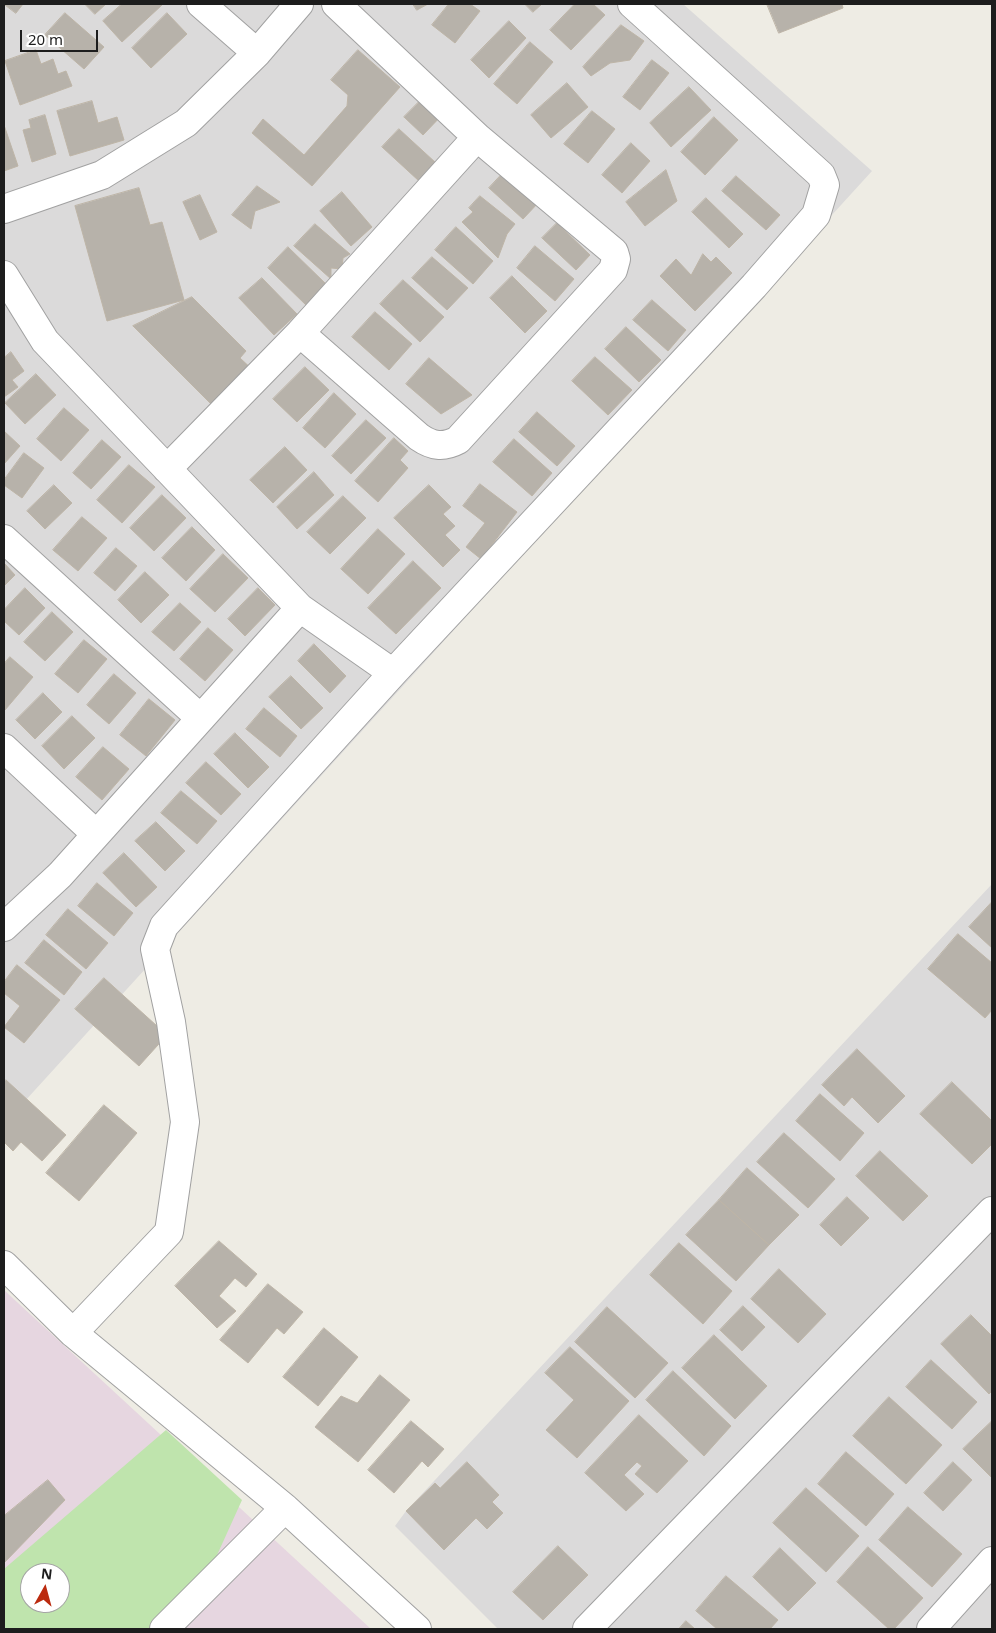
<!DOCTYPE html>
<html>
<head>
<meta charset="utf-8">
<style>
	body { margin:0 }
	#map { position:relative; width:996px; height:1633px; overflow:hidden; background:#eeece4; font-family:"Noto Sans",sans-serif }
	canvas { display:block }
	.frame { position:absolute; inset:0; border:5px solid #1d1d1d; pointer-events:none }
	.north { position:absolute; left:20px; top:1563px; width:50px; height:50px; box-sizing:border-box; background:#fff; border:1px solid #a5a5a5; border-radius:50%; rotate:7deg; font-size:14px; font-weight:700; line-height:20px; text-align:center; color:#1d1d1d }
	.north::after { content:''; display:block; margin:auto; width:18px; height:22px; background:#bb2b0f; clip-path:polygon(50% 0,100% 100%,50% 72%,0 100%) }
	.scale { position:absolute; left:20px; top:30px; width:78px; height:22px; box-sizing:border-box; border:2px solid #1d1d1d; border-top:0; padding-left:6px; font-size:15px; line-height:18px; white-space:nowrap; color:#1d1d1d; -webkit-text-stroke:4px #fff; paint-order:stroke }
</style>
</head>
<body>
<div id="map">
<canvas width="996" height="1633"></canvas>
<div class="frame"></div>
<div class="north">N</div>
<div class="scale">20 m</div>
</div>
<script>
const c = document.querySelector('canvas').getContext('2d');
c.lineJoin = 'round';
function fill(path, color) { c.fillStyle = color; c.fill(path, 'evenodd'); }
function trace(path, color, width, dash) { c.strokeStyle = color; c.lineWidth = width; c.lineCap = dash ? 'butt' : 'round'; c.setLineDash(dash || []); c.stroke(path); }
fill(new Path2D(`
	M4,4H683L872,171L4,1124Z
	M992,884V1629H498L395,1526L406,1511Z`), '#dbdada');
fill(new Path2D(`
	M4,1290L371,1629H4ZM30,1573H60V1603H30Z`), '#e6d6e0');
fill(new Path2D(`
	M166,1430L242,1500L213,1564L149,1629H4V1569ZM30,1573H60V1603H30Z`), '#bfe4ad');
const building = new Path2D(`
	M4,4H23L16,13Z
	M85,4H106L95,14Z
	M122,4H161L162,5L122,42L103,21Z
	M413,4H428L417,10Z
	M449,4H470L480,11L455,43L432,25Z
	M525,4H542L533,12Z
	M575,4H593L605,15L571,50L550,30Z
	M767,4H842L843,8L779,33Z
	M65,13L104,47L84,69L45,35Z
	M167,13L187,34L151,68L132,48Z
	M509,21L526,38L489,78L471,60Z
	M621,25L644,41L630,60L610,63L591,76L583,67Z
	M530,42L553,62L517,104L494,84Z
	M36,50L41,64L53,59L58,74L66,71L72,86L20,105L5,61Z
	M358,50L400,87L312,186L252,133L263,119L304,155L347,106L348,95L331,80Z
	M652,60L669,73L640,110L623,97Z
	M567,83L588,107L551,138L531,115Z
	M689,87L711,110L671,147L650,123Z
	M425,96L444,113L423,135L404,117Z
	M92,101L98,123L117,117L124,140L70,156L57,111Z
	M592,111L615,129L588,163L564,144Z
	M45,115L56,154L32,162L23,130L31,128L29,120Z
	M714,117L738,140L705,175L681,152Z
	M4,125L18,166L4,171Z
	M399,129L436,163L419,181L382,147Z
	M631,143L650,161L622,193L602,175Z
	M666,170L677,201L645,226L626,202Z
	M505,171L539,202L523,219L489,188Z
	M736,176L780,215L766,230L722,191Z
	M257,186L280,202L255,211L251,229L232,215Z
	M139,188L150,225L162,222L184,300L107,321L75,206Z
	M342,192L372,227L351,246L320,211Z
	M200,195L217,232L200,240L183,202Z
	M480,196L515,224L507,234L498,258L462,222L473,212L469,208Z
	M706,198L743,234L729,248L692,212Z
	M557,223L590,255L576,270L542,238Z
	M315,224L350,254L343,258L342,269L331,268V279L294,246Z
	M456,227L493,261L473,284L435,250Z
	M535,246L574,279L555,301L517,268Z
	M288,247L327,285L307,306L268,268Z
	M703,254L711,262L716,257L732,273L695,311L660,276L676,259L691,275Z
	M432,257L468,288L447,310L412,278Z
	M512,276L547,311L525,333L490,298Z
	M262,278L297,314L274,335L239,298Z
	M403,280L444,317L420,342L380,304Z
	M192,297L246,351L240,358L255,372L217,410L133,326Z
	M652,300L686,330L668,351L633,320Z
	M375,312L412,344L389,370L352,337Z
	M626,327L661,360L639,382L605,349Z
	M11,352L24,371L12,380L18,387L4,397V358Z
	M595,357L632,390L608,415L572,381Z
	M429,358L472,395L441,414L406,384Z
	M305,367L329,390L297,422L273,399Z
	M36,374L56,395L25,424L5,403Z
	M334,393L356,414L325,448L303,428Z
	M64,408L89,430L61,461L37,439Z
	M537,412L575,446L557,466L519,432Z
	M366,420L386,438L351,474L332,456Z
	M4,431L20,446L4,464Z
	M394,438L408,451L400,460L408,468L378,502L355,481Z
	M514,439L552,473L532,496L493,462Z
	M102,440L121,457L91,489L73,473Z
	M285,447L307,470L273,503L250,480Z
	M24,453L44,468L22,498L4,485V480Z
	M129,465L155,487L122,523L97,500Z
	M314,472L334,495L297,529L277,507Z
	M480,484L517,512L481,559L466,547L485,523L463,506Z
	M54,485L72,503L45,529L27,511Z
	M429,485L451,507L443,514L455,526L445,535L460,550L443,567L394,518Z
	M162,495L186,518L154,551L130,528Z
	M343,496L366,518L330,554L307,532Z
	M82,517L107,538L78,571L53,550Z
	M192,527L215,550L186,581L162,558Z
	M378,529L405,554L368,594L341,569Z
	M116,548L137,566L115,591L94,573Z
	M223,554L248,578L215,612L190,589Z
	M413,561L441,588L396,634L368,608Z
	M4,563L15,575L4,586Z
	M145,572L169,595L141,623L118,600Z
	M25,588L45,608L19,635L4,621V610Z
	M258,588L275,605L245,636L228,619Z
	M180,603L201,622L174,651L152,632Z
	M52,612L73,632L45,661L24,642Z
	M208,628L233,650L205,681L180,659Z
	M84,640L107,659L78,693L55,674Z
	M314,644L346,676L330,693L298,661Z
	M10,657L33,677L5,710L4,664Z
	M114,674L136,693L109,724L87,705Z
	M291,676L323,708L301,729L269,697Z
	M43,693L62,712L35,739L16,720Z
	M149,699L175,720L146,756L120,735Z
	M264,708L297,736L280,757L246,729Z
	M72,716L95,738L64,769L42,746Z
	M235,733L269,767L248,788L214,754Z
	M103,747L129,769L102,800L76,777Z
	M206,762L241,794L221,815L186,783Z
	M181,791L217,821L197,844L161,813Z
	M156,822L185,851L165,871L135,841Z
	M124,853L157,887L136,907L103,873Z
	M97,883L133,913L114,936L78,906Z
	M992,902V948L969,927Z
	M68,909L108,943L86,969L46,935Z
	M958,934L992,963V1010L985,1018L928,969Z
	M44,940L82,972L64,995L25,963Z
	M17,965L60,1000L24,1043L4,1027L20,1006L4,993V982Z
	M104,978L167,1035L139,1066L75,1009Z
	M857,1049L905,1096L878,1123L852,1097L844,1106L822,1085Z
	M6,1080L66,1135L42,1161L21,1142L13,1151L4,1142V1082Z
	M952,1082L992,1121V1144L972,1164L920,1114Z
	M820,1094L864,1133L840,1161L796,1121Z
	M104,1105L137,1133L79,1201L46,1173Z
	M784,1133L835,1179L808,1208L757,1162Z
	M880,1151L928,1196L903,1221L856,1176Z
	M747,1168L799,1215L769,1245L719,1200Z
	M847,1197L869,1218L841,1246L820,1225Z
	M719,1200L769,1245L736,1281L686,1235Z
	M219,1241L257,1274L246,1287L235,1278L219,1296L236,1311L217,1328L175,1286Z
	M679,1243L732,1291L703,1324L650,1275Z
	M779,1269L826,1314L798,1343L751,1299Z
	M268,1284L303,1312L284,1334L277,1328L248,1363L220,1340Z
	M743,1306L765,1327L742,1351L720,1330Z
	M607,1307L668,1363L635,1398L575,1342Z
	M971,1315L992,1336V1391L989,1394L941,1344Z
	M324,1328L358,1357L318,1406L283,1377Z
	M714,1335L767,1386L735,1419L682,1368Z
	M570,1347L629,1401L577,1458L546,1430L574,1400L545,1373Z
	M931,1360L977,1402L952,1429L906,1387Z
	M673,1371L731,1426L704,1456L646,1400Z
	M380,1375L410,1400L358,1462L315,1427L341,1396L357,1403Z
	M889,1397L942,1445L906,1484L853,1436Z
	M639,1415L688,1461L657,1493L635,1474L642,1466L637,1462L624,1475L644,1494L626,1511L585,1473Z
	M411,1421L444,1449L428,1467L422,1461L394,1493L368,1470Z
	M992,1421V1478L963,1449Z
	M846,1452L894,1494L866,1526L818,1484Z
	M467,1462L499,1495L492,1502L503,1513L487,1529L476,1518L444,1550L406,1511L435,1483L440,1488Z
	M953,1462L972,1480L943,1511L924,1493Z
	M48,1480L65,1500L4,1563V1516Z
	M806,1488L859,1536L826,1572L773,1523Z
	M908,1507L962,1554L932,1587L879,1540Z
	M558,1546L588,1575L543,1620L513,1592Z
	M868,1547L923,1598L894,1629H889L837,1582Z
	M780,1548L816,1583L788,1611L753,1577Z
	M726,1576L778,1620L770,1629H717L696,1611Z
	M686,1621L695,1629H679Z`);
fill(building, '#b7b2aa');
trace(building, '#beb5a7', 1);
const street = new Path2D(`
	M201,4L257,53
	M4,209L102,175L186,123L257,53L299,4
	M4,275L45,341L300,608
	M300,333L419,437C432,446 443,448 458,440L613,270L616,259L614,252L477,137
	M167,469L300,333L477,137L336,4
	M4,539L199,717
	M4,748L96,834
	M4,927L60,875L300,608L393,673
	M4,1265L73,1333L285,1508L417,1629
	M73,1333L169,1232L185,1122L171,1022L155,949L164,926L393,673L754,286L816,215L825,185L821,175L632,4
	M164,1629L285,1508
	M587,1629L992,1211
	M931,1629L992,1561`);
trace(street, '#a1a1a1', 30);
trace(street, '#fff', 28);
</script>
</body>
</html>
